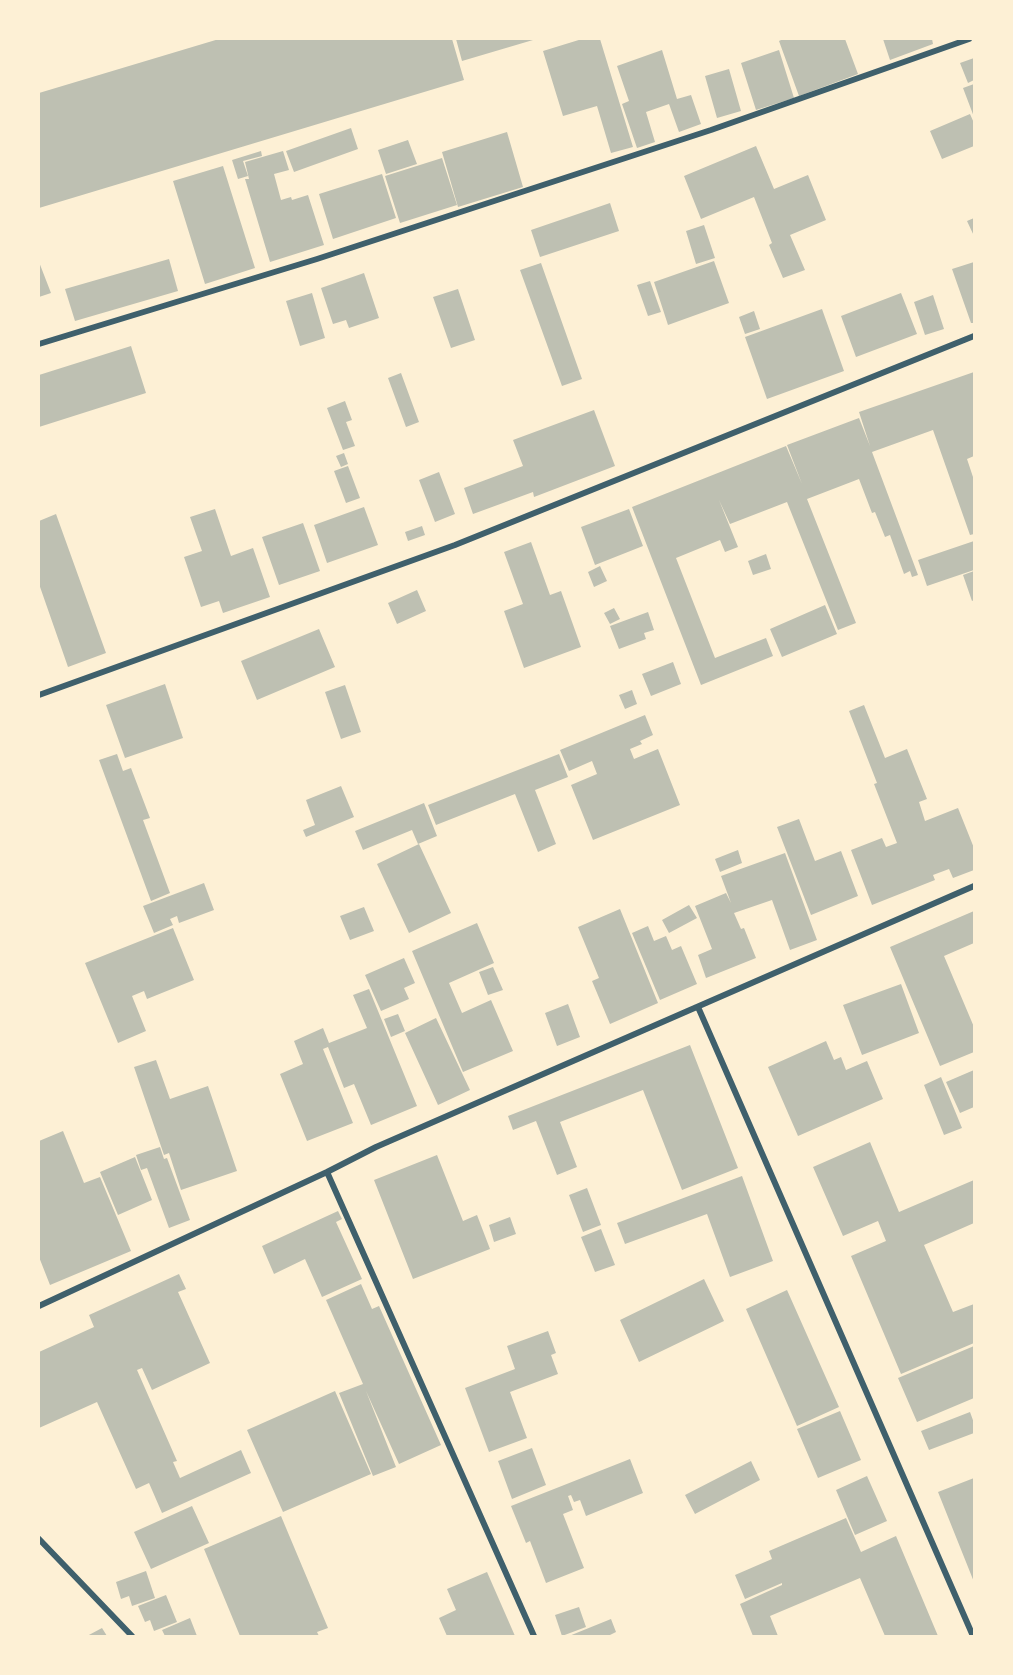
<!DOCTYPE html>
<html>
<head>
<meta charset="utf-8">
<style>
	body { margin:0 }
	#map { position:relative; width:1013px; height:1675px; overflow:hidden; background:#fdf0d5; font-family:Lora,serif }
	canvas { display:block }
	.frame { position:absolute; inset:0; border:40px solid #fdf0d5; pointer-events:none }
</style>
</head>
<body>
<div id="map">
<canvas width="1013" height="1675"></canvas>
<div class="frame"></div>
</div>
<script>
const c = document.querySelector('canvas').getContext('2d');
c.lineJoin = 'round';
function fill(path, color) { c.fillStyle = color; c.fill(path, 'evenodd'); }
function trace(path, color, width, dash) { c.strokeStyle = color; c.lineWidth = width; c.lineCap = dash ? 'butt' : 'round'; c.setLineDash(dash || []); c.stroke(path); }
fill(new Path2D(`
	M219,39H452L464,80L39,208V93Z
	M456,39H533V40L462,61Z
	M582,39H600L633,147L611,153L597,106L563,116L543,51Z
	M783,39H845L858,74L799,96L779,41Z
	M883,39H932L933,44L890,60Z
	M662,50L677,99L691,95L701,124L679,132L669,104L646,112L655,142L637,148L622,104L629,101L617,66Z
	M779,50L794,98L756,110L741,63Z
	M974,58V80L968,83L960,63Z
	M729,69L741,111L717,118L705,76Z
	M974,84V117L963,88Z
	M970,114L974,123V146L942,159L930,131Z
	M351,128L358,149L294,172L286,151Z
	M507,132L523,187L458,207L442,152Z
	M408,140L417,164L386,174L378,150Z
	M756,146L774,189L808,175L826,220L790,235L805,270L783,278L769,245L772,243L754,197L701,219L684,176Z
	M261,151L262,156L243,161L248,176L238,179L232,160Z
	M283,151L289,170L274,174L281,200L291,197L292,200L308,195L324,245L270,262L245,179H249L245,162Z
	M442,158L457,205L400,223L385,176Z
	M223,166L255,268L205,284L173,181Z
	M382,174L396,218L333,239L319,194Z
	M610,203L619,231L540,257L531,230Z
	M974,218V236L967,221Z
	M704,225L715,258L696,264L686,231Z
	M169,259L178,291L75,321L65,289Z
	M714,261L729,303L668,325L654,282Z
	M39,262L51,293L39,297Z
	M974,262V323H971L952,269Z
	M541,263L582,379L562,386L520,270Z
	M364,273L379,318L349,328L346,320L333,324L321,288Z
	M650,281L661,312L648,316L637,285Z
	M458,289L475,340L451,348L433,297Z
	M312,293L325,338L300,346L286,301Z
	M901,293L917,334L856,357L841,316Z
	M933,295L944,329L925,335L914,302Z
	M822,309L844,371L767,399L745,337Z
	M754,311L760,329L745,334L739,317Z
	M131,346L146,393L39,427V375Z
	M974,372V456L967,459L974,480V534L970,535L933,430L872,452L918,575L912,577L910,571L904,574L890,535L885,537L875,512L872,513L859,479L807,499L856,623L838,630L787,502L730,524L719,500L738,547L725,552L720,540L676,558L715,658L766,638L773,656L701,685L632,507L786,446L802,484L787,445L859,418L870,446L859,412Z
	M401,373L419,422L406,427L388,378Z
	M345,401L352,420L346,422L355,446L343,450L327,408Z
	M594,410L615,466L534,497L533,492L473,514L464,488L523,466L513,440Z
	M344,453L348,464L341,467L336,456Z
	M348,466L360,498L346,503L334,471Z
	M439,472L455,514L435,522L419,480Z
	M364,507L378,545L327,563L314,525Z
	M215,509L231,556L253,548L270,597L223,613L219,601L201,607L184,557L202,551L190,517Z
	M629,509L643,546L595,565L581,527Z
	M56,514L106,653L68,667L39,584V521Z
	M303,523L320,571L279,585L262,537Z
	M422,526L425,535L408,541L405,532Z
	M974,541V570L927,586L918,560Z
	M531,542L550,595L561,591L581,647L524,668L504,611L523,604L504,552Z
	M766,554L771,569L753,575L748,561Z
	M600,566L607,581L594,587L588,572Z
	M974,571V600L972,601L963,575Z
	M417,590L426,611L397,624L388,603Z
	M825,605L837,634L782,657L770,629Z
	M614,608L620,619L610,624L604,613Z
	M648,612L654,630L644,633L646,639L619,649L610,626Z
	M319,629L335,667L257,700L241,661Z
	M673,662L681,684L651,696L642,674Z
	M165,684L183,738L125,758L106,705Z
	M345,685L361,732L341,739L325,692Z
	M632,690L637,704L625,709L619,695Z
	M864,705L885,758L907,749L927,799L919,802L925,821L958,808L974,848V870L953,878L949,869L933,875L935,880L872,905L851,850L882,838L886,847L897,843L874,784L877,783L849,711Z
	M645,715L653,735L640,741L642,744L630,749L634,759L658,749L680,805L593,840L571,785L597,774L592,761L569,771L560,750Z
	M117,754L123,771L131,768L150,818L143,820L170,893L151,901L99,760Z
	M559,754L568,777L535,790L556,844L538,852L515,794L436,825L428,805Z
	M341,786L354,817L306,837L303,830L315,825L306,800Z
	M424,803L437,836L418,844L412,830L363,850L355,831Z
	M799,819L815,861L841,851L858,896L811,915L777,827Z
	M419,844L451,913L409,933L377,864Z
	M738,850L742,863L720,872L715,859Z
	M785,853L817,940L790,950L772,900L734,913L741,929L744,928L756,958L706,978L698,955L712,949L695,906L726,893L731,903L721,876Z
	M204,883L214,910L179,923L177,916L170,919L173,925L154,933L143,906Z
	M689,905L697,918L669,933L662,920Z
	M364,907L374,931L350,940L340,916Z
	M620,909L658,1003L610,1024L592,981L599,978L578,927Z
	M974,911V943L944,956L974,1027V1052L940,1066L890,947Z
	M477,923L494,963L449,983L462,1013L491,1000L513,1051L463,1072L412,951Z
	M648,926L654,941L666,936L672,950L681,946L697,984L660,1000L632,933Z
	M173,928L194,980L147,999L144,991L132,996L146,1031L118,1043L85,963Z
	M404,958L415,983L404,988L409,999L381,1011L365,975Z
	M493,967L503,990L488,995L479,972Z
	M901,984L919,1033L862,1055L843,1005Z
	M369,989L417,1106L371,1125L354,1084L344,1088L328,1047L323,1049L353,1123L307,1141L280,1074L303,1064L294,1041L323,1028L329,1043L367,1028L353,995Z
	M568,1004L580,1037L557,1046L545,1013Z
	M398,1014L405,1031L391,1037L384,1019Z
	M436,1018L470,1090L438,1105L405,1033Z
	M826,1041L834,1060L841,1057L846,1070L867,1061L883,1099L798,1136L768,1067Z
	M690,1045L738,1168L682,1190L643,1090L560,1122L577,1167L557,1175L536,1121L513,1130L508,1116Z
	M156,1060L170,1099L208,1086L237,1171L181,1190L169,1153L164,1155L134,1067Z
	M974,1070V1107L960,1113L946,1082Z
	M941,1077L962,1128L944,1135L924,1085Z
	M63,1131L84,1183L100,1177L131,1251L50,1285L39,1257V1141Z
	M870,1142L899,1212L974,1180V1223L924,1245L953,1312L974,1304V1343L901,1374L851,1256L886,1241L878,1221L843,1236L813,1167Z
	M160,1147L164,1159L167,1158L190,1220L169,1228L147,1168L141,1170L136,1155Z
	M437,1155L463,1221L477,1215L490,1249L413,1279L374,1180Z
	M135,1157L152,1200L118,1215L100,1172Z
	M742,1176L773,1261L730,1277L707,1214L625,1244L617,1223Z
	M587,1188L601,1225L583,1232L569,1195Z
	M338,1211L342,1219L336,1222L362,1279L322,1297L305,1259L274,1274L262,1246Z
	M510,1217L516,1234L494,1242L489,1225Z
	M601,1229L615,1265L595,1272L581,1237Z
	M179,1274L186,1289L178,1292L210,1363L152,1390L142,1368L137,1370L177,1461L173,1462L180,1478L241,1450L251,1473L162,1513L149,1483L136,1489L97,1402L39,1428V1352L94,1327L89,1315Z
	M704,1279L724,1321L639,1362L620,1320Z
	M361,1284L372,1309L379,1306L441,1445L399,1464L366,1391L396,1467L373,1476L339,1393L363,1384L326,1300Z
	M787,1290L839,1407L797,1426L746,1309Z
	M548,1331L556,1353L551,1355L558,1374L510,1392L527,1438L489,1452L465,1388L515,1369L507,1346Z
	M974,1346V1398L917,1422L898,1378Z
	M335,1391L371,1474L283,1512L247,1430Z
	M840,1411L861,1460L818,1478L797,1429Z
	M970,1412L974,1423V1433L929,1450L921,1431Z
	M532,1448L546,1485L512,1499L498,1461Z
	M630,1459L643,1493L586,1516L580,1500L574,1502L571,1495L568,1496L573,1510L563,1514L584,1568L546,1583L530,1541L526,1543L511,1506Z
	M751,1461L760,1480L695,1514L685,1495Z
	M867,1476L887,1521L855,1535L836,1490Z
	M974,1478V1582L938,1492Z
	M192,1506L209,1543L151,1569L134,1532Z
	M281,1516L328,1628L317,1632L319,1636H240L204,1549Z
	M846,1518L861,1552L896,1536L938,1636H885L860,1578L770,1616L778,1636H753L740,1604L782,1585V1583L745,1599L735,1575L772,1559L769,1551Z
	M146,1571L155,1598L132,1606L129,1596L121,1599L116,1582Z
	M487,1572L515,1636H447L439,1618L456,1610L447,1589Z
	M166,1595L177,1622L154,1631L150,1620L145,1622L138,1606Z
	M579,1607L586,1627L562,1636L555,1615Z
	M190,1618L197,1636H165L162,1630Z
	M611,1619L616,1632L608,1636H569Z
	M102,1628L107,1636H87Z`), '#bec0b2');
trace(new Path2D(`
	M39,344L317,259L711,130L969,39
	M39,695L455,545L974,336
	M698,1007L973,1636
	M327,1172L534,1636
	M39,1306L327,1172L376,1147L974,886
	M39,1539L132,1636`), '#3f606c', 6);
</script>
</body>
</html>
